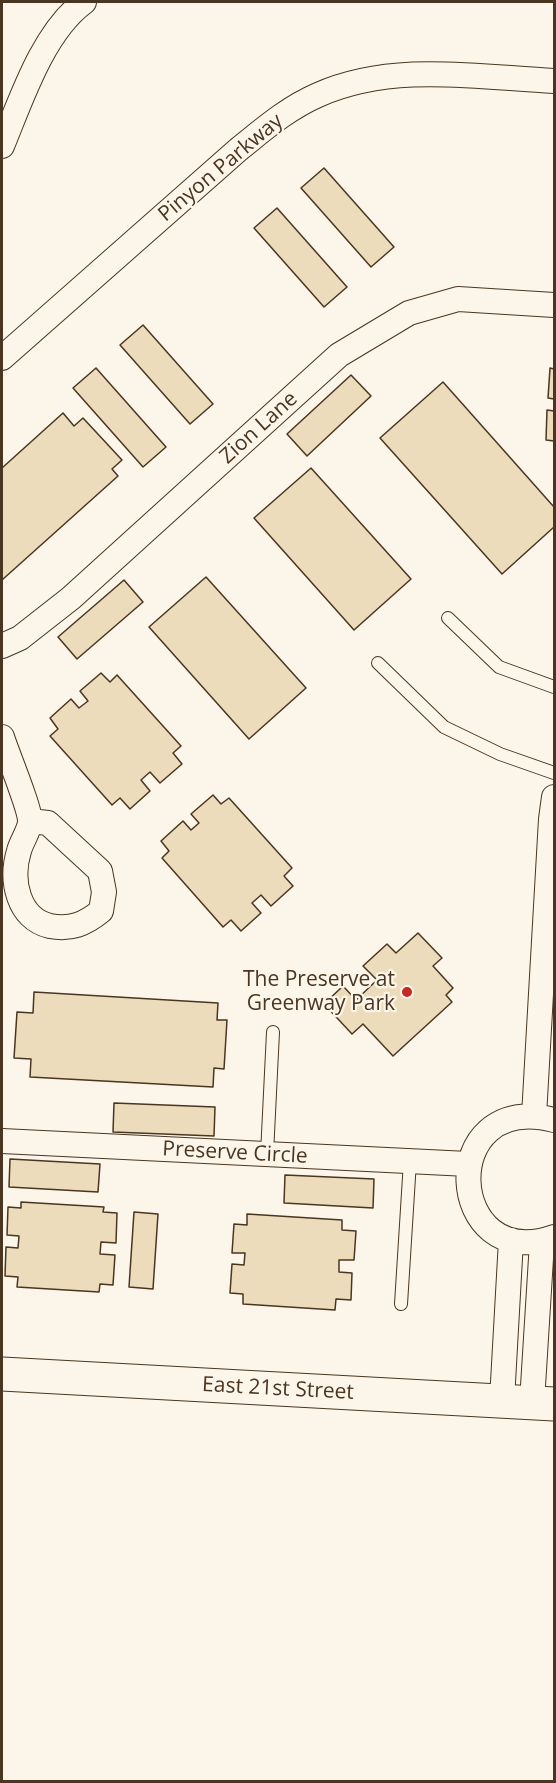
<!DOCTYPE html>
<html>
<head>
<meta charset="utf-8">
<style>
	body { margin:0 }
	#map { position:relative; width:556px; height:1783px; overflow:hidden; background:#fbf6e9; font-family:"Open Sans",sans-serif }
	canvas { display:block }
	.frame { position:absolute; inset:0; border:3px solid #4a3520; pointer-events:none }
</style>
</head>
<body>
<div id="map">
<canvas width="556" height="1783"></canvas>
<div class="frame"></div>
</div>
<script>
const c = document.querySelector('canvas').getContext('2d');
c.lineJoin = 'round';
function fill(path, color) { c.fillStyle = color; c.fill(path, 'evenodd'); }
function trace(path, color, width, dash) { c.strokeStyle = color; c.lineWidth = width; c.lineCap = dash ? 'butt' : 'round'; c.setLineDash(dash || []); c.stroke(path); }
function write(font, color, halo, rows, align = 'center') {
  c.font = font + ' "Open Sans",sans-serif'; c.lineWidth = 4.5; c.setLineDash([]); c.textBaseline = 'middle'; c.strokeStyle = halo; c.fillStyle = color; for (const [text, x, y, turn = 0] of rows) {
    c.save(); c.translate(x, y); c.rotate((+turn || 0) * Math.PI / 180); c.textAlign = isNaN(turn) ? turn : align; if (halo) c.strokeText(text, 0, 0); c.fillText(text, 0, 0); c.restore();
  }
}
const building = new Path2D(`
	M324,168L394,247L371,267L301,188Z
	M277,208L347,287L324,307L254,228Z
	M143,325L213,404L190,424L120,345Z
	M96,368L166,447L143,467L73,388Z
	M550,368L554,369V399L548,398Z
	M351,375L371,396L307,456L287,434Z
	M443,382L554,507V527L502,574L380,438Z
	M547,410L554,411V441L546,440Z
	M63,413L74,426L83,418L122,460L112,469L118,476L2,580V468Z
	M311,468L411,579L354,630L254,518Z
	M206,577L306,688L249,739L149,627Z
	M124,580L143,602L77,659L58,637Z
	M101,673L110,682L117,675L181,746L173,753L182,764L160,783L150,772L141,780L150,791L130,809L120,798L112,805L50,736L58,729L50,718L71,699L79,708L88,701L80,691Z
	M213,795L221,804L229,798L292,868L284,876L293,886L271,906L261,895L252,903L261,913L241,931L231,920L223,927L162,858L169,851L161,841L183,821L191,830L199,823L191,814Z
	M418,933L442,958L433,966L453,988L446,995L452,1002L393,1056L363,1024L352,1034L324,1004L343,986L356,1000L377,980L363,966L387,944L396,953Z
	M34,992L218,1003L217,1020H227L224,1069L214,1068L213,1087L30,1077L31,1059L14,1058L17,1012L33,1013Z
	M114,1103L215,1107L214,1136L113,1132Z
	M10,1159L100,1164L98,1192L9,1187Z
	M285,1175L374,1179L373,1208L284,1203Z
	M21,1202L104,1207L103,1212L117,1213L116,1243L101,1242L100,1254L115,1255L113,1285L100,1284L99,1292L17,1287L18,1277L5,1276L6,1247L18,1248L19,1236L7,1235L8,1207L21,1208Z
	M134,1212L158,1214L153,1289L129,1287Z
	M247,1214L342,1220V1230L356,1231L354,1260H339V1272L352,1273L351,1300L336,1299L335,1310L243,1304V1294L230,1293L232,1264L244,1265L245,1253H232L234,1224L247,1225Z`);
fill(building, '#ecdcbc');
trace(building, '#4a3520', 1.5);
const lane = new Path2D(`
	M448,618L499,667L554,687
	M378,663L444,727L500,754L554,773
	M267,1154L273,1032
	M401,1304L410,1161`);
const street = new Path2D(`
	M2,146C21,100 43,32 84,2
	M2,358L239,149C264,129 288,108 318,95C392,62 476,77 554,81
	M2,646L20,638L71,598L339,355L409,313L458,299L554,305
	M2,737C7,753 30,808 30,821C30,830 21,842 19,851C10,880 18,919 50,926C71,930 85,924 101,911L104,892L100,871L48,823L30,821
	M534,1116L551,819L554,797
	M554,1120C434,1090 446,1275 554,1237
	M2,1141L468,1164
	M502,1400L511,1240
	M532,1402L542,1242`);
const secondary = new Path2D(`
	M2,1374L554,1404`);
trace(lane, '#4a3520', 14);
trace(street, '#4a3520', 26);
trace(secondary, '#4a3520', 35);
trace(lane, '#fbf6e9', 12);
trace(street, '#fbf6e9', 24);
trace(secondary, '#fbf6e9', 33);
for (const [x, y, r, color] of [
	[407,992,6,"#c62828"]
]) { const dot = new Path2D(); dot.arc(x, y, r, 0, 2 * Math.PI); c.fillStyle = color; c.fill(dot); trace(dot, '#fbf6e9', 2); }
write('21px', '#4a3520', '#fbf6e9', [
	["Pinyon Parkway",221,168,-40],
	["Zion Lane",259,428,-42],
	["Preserve Circle",235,1153,3],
	["East 21st Street",278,1389,3]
]);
write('21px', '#4a3520', '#fbf6e9', [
	["The Preserve at",395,980],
	["Greenway Park",395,1004]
], 'right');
</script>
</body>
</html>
